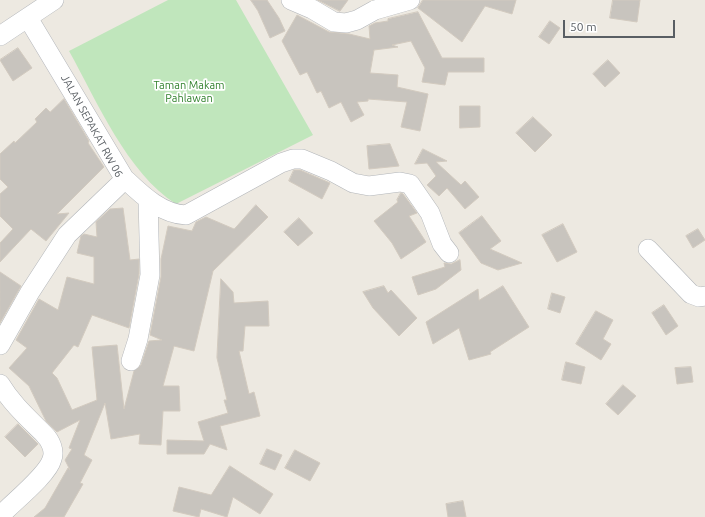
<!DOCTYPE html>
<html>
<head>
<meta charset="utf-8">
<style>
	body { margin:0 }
	#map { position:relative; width:705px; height:517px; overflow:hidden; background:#ede9e1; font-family:Ubuntu,sans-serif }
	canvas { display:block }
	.scale { position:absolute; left:563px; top:20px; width:112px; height:18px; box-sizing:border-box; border:2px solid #595e63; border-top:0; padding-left:5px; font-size:12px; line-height:14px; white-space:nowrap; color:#595e63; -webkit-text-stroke:3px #fff; paint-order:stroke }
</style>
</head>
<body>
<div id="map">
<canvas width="705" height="517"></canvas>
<div class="scale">50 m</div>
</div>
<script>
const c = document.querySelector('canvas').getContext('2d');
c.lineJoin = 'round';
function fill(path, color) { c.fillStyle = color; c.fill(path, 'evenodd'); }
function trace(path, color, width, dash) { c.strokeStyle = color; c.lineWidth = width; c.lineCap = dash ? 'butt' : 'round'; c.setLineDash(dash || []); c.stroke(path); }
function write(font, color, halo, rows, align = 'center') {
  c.font = font + ' Ubuntu,sans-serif'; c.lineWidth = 3.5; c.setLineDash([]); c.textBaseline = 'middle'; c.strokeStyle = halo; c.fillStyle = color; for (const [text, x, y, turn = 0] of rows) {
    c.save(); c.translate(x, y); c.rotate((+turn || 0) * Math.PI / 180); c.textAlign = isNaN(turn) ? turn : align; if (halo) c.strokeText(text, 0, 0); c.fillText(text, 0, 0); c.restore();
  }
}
fill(new Path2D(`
	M168,0H236L313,135L176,204C127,173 97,101 69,51Z`), '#c0e6bc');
const building = new Path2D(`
	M251,0H267L279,18L285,31L270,38L258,11Z
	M318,0H348L340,11Z
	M423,0H516L512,14L485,6L462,42L418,8Z
	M613,0H640L637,22L610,18Z
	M418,12L442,58H484V72H448L445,85L422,82L425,68L411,41L392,45L398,47L374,50L370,73L398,75L397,87L428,94L420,131L401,127L407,102L368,99V101L357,102L364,115L351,122L341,102L329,108L321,91L317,93L307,72L300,75L282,41L297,15L329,32L349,34L370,39L369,26L375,23L388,21V19Z
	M550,21L560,28L549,44L539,37Z
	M18,48L32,68L13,81L0,60Z
	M608,60L620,73L605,87L593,74Z
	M64,99L89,141L88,143L104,167L57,214L69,213L46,241L31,229L0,262V243L13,229L0,216V194L8,187L0,179V154L14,141L15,143L37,122L35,119L46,108L50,112Z
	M460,106H480V127L460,128Z
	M533,117L552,135L535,152L516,133Z
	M390,144L399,166L369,169L367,146Z
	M423,149L447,161L436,162L461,185L465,181L479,197L465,209L447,188L439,196L427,185L436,176L427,163L415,164Z
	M294,170H300L330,183L322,199L289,181Z
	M401,193L403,194L417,213L409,216L426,242L401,259L392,243L374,221L398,202L397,200Z
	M256,205L268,217L213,271L194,351L174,346L163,386H179L180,411H163L161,445L139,444L140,434L111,439L105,403L84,455L92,460L80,483L83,484L64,517H34L45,508L68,468L70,470L65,460L72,449L69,448L80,420L57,432L46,421L29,386L9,368L27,348L16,340L39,299L58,310L67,277L94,284V257L77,253L81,236L84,234L97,237L96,222L110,209L123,208L130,260L139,259V274L129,328L92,315L78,347L74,345L52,373L57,378L72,410L97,400L92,347L117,345L124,409L134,371L141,365L149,341L162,340L150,335L161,277V259L168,226L192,231L196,222L206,217L234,229Z
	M482,216L501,241L490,249L522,263L498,270L481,263L459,233Z
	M299,218L313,233L298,246L284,232Z
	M563,224L577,252L557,262L542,235Z
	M698,229L705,240L693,248L686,236Z
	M460,260L461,270L436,289L418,295L412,277L445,267L444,263L451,264Z
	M0,272L21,286L0,323Z
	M221,279L233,292L234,303L268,301L269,326H245L243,351H239L249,394L254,392L260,416L220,426L227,450L210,444L204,454H167V440L204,441L198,422L228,413L224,400H227L217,358Z
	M384,286L388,293L391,290L417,318L399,336L373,308L363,292Z
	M503,286L529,327L490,352L491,354L469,360L459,328L433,344L426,322L478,289L479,300Z
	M552,293L565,297L560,313L548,309Z
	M664,305L678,326L666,335L652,313Z
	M596,311L613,320L603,339L611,344L601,360L576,344Z
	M566,362L585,367L581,384L562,380Z
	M691,367L693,382L677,384L675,368Z
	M623,385L636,396L618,415L606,404Z
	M18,424L38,444L25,457L5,437Z
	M267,449L282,455L275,470L260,464Z
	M295,450L320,463L310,481L285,468Z
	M230,466L273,494L260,514L233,497L227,517L201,509L199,517L173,511L179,487L211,495Z
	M463,501L466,517H448L446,504Z`);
fill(building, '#c8c4be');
trace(building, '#d2cabf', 1);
const minor = new Path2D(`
	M291,0L312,9L334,22L346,23L357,20L375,10L410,0
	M0,36L54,0
	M124,178C141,194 161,214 186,215L281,163L293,159H302L331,171L353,183L369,186L400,182L410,184L430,213L442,244L449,253
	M648,249L691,294L699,297L705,296
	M0,345L30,292L67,235L122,182L124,178L28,18
	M131,361L138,339L150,275L148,199
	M0,384C12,404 28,418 44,434C51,441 55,451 52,459C48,475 12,503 0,516`);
trace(minor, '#b2b5b9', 20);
trace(minor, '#fff', 19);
write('11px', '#348330', '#fff', [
	["Taman Makam",189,85],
	["Pahlawan",189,98]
]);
write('11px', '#595e63', '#fff', [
	["JALAN SEPAKAT RW 06",92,126,61]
]);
</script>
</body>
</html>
